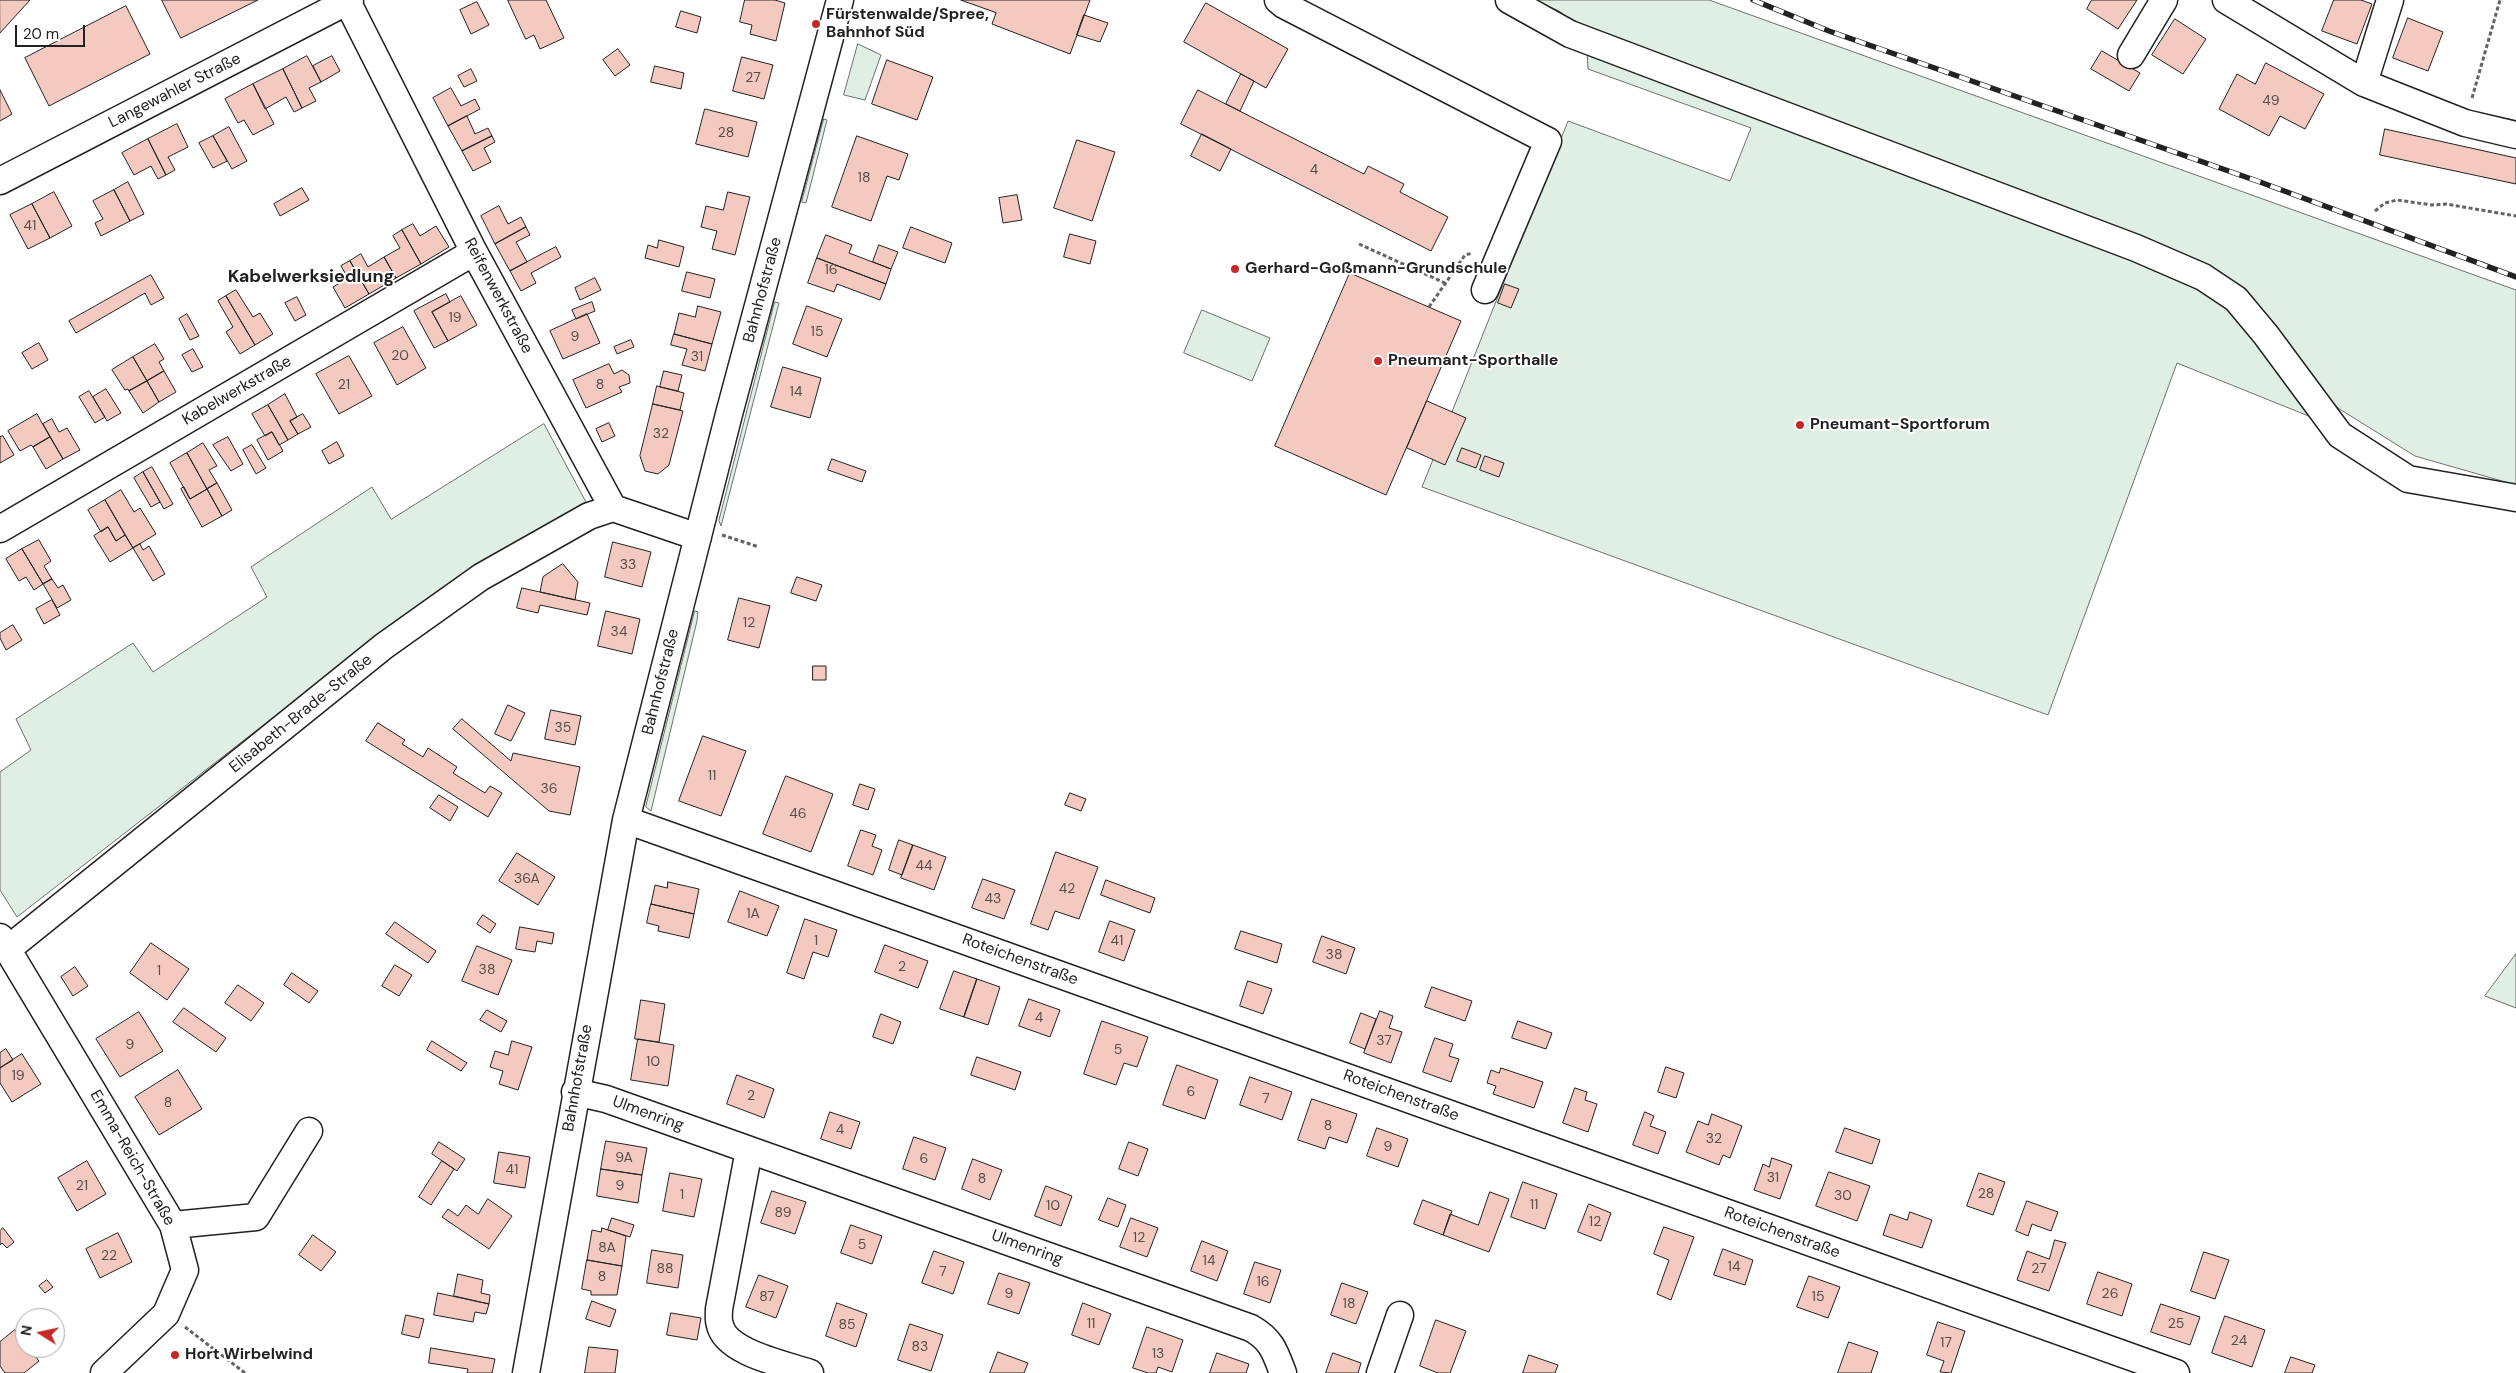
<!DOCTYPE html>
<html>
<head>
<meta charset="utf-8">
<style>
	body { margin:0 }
	#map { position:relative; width:2516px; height:1373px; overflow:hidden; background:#fff; font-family:"DM Sans",sans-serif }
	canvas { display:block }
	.north { position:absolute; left:15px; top:1308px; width:50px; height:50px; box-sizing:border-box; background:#fff; border:1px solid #a7a7a7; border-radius:50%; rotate:280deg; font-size:14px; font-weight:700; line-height:20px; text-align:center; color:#222 }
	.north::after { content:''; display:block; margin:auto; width:18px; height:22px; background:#c62828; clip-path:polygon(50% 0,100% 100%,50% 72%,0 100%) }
	.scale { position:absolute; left:15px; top:25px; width:70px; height:22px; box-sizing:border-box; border:2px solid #222; border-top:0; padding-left:6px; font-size:15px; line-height:18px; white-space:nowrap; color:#222; -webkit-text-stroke:4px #fff; paint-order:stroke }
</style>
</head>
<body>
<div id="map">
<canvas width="2516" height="1373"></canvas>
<div class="north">N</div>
<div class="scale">20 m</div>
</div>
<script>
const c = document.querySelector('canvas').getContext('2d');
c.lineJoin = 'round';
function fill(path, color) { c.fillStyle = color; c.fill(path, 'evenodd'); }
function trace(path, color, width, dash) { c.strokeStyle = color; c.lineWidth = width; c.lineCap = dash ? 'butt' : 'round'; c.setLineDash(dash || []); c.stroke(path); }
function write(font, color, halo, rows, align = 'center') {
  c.font = font + ' "DM Sans",sans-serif'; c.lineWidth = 4; c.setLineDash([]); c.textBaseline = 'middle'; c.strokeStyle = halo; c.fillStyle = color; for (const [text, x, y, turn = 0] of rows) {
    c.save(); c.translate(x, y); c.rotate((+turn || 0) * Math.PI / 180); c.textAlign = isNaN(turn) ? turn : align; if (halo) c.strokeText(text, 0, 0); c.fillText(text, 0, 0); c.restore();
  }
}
const green = new Path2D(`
	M1534,0H1709L2516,290V485L2415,456L2317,395L2316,419L2177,363L2048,715L1422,487L1568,121L1730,181L1751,128L1588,69L1586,31L1559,11Z
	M858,44L881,55L865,100L844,95Z
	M824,119L827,120L806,203L802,202Z
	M775,302L779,303L721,526L719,521Z
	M1202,310L1270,338L1252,381L1184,353Z
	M544,424L586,502L471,569L388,628L17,917L0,890V772L31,750L16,719L133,643L153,672L267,597L251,567L372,487L391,519Z
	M695,611L698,612L697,621L651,811L646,807Z
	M2516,954V1008L2485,996Z`);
fill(green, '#e0efe3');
trace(green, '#6f6f6f', 1);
const building = new Path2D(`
	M0,0H30L0,33Z
	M162,0H258L181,38Z
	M508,0H546L564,38L540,49L534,35L526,39Z
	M745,0H775L785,3L776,41L750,34L752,25L740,22Z
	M961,0H1090L1070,54L992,24L996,13Z
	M2092,0H2137L2118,29L2087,9Z
	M2334,0H2361L2372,4L2357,44L2322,31Z
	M477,2L489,25L471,34L460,10Z
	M1206,3L1288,49L1266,88L1184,42Z
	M126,6L150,54L49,106L25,58Z
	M681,11L701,17L697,33L676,27Z
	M1084,15L1108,23L1100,42L1077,35Z
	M2408,18L2443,32L2428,71L2393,58Z
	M2175,19L2206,39L2183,74L2152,55Z
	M618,49L630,65L615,76L603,60Z
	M2102,51L2140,73L2129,91L2091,69Z
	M307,56L321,82L309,88L316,101L302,108L283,69Z
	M332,56L340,71L321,82L313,66Z
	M742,57L773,65L764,99L733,91Z
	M887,60L933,77L917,120L872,104Z
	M2266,63L2324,94L2305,129L2280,116L2269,136L2219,109L2237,74L2255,84Z
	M655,66L684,73L681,89L651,82Z
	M283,69L302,108L294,112L286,97L265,109L253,84Z
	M471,69L477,81L464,87L458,76Z
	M1241,74L1254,81L1240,111L1226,104Z
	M253,84L274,124L253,135L244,120L238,123L225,99Z
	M451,88L461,106L475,99L480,109L448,126L433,98Z
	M0,90L12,114L0,121Z
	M1198,90L1364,174L1368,166L1404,184L1400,192L1448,217L1431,251L1181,124Z
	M705,109L757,122L748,157L696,144Z
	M467,116L475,134L488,128L492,136L462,151L448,126Z
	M177,124L188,147L168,157L175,170L166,175L148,139Z
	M229,127L247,161L232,169L213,136Z
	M2385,129L2516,158V184L2380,155Z
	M1202,134L1231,149L1220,171L1191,156Z
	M213,136L227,161L213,168L199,143Z
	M492,136L495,142L484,148L491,162L473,171L462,151Z
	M857,136L908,154L899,180L887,176L871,221L832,207Z
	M148,139L166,175L158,179L151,166L134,175L122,153Z
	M1077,140L1115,152L1092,221L1054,208Z
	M128,182L144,214L130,221L114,190Z
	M302,188L309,200L280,216L274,204Z
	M114,190L130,221L101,236L95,223L103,219L93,201Z
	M54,192L72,226L50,238L32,204Z
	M728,192L750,197L735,255L712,249L717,231L701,227L706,206L723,210Z
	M1017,195L1022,220L1003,223L999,198Z
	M32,204L50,238L28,249L10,215Z
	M499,206L508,224L521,217L526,227L495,244L481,216Z
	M413,224L420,236L436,226L449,247L421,264L402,230Z
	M526,227L530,235L516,242L527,262L510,271L495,244Z
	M911,227L952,243L945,263L903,248Z
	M402,230L421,264L396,278L384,257L400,248L393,236Z
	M1070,234L1096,241L1090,264L1064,257Z
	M826,235L852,245L849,253L891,269L886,284L817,258Z
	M659,240L684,247L679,267L645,258L648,245L657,248Z
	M879,245L898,252L891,269L873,262Z
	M556,247L561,257L531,273L536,283L521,291L510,271Z
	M361,254L368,267L384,257L396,278L369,294L350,261Z
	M817,258L886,284L880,300L837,284L834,292L808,283Z
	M350,261L369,294L345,308L333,287L348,278L341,266Z
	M687,272L715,279L710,298L682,291Z
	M1350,273L1461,321L1386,495L1275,446Z
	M151,275L164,298L151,305L145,293L76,333L69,321Z
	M595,278L601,290L580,300L575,288Z
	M1505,284L1519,289L1511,308L1498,303Z
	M236,290L253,317L260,313L273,334L255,345L226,296Z
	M446,294L450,302L432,312L448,341L434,348L414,311Z
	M226,296L255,345L240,354L226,332L233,327L218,301Z
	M461,296L477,325L448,341L432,312Z
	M297,297L306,315L295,321L285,303Z
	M592,302L595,311L576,319L572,310Z
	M698,306L721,312L712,344L674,334L679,313L695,317Z
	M807,306L842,319L827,357L793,344Z
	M187,314L199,336L190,340L179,319Z
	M587,314L600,343L563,359L550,331Z
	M403,327L426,368L397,385L374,343Z
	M674,334L712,344L705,371L682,365L687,349L671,345Z
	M631,340L634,347L617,354L614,347Z
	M39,343L48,360L32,369L22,353Z
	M155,344L164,359L159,362L164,371L147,381L133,357Z
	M193,349L203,367L192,372L182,355Z
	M349,356L372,396L339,414L316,374Z
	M133,357L147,381L129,391L128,389L125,390L112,370Z
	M609,364L614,374L622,370L629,375L630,383L619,387L622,392L586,408L573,380Z
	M783,367L821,378L810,418L771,407Z
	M164,371L176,392L159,402L147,381Z
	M664,371L682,375L678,391L660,387Z
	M147,381L159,402L143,413L129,391Z
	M657,386L684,393L680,410L653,404Z
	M106,389L121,413L107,421L93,397Z
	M89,391L105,417L95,423L79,397Z
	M285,394L297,417L290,421L298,434L288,440L268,405Z
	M1427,401L1466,418L1445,465L1407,448Z
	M653,404L683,411L669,465L658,474L645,471L640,456Z
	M268,405L288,440L279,445L272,432L265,436L252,414Z
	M37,414L50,437L33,447L31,445L20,451L8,431Z
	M303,414L311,427L298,434L290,421Z
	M52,419L59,432L67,428L80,450L63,459L43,424Z
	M609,423L615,436L602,442L596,429Z
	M272,432L283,451L268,460L257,440Z
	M3,436L14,455L0,463V437Z
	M50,437L63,459L46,469L33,447Z
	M228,437L243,464L231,471L213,445Z
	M337,442L344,456L329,464L322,451Z
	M203,443L217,466L209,470L217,483L207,489L187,453Z
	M252,445L266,468L256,474L243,450Z
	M1462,448L1481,455L1476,468L1457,461Z
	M187,453L207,489L190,499L170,463Z
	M1485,456L1504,463L1499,477L1480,470Z
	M832,459L866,471L862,482L828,470Z
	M152,467L173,504L164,509L143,472Z
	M143,472L160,502L151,507L134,478Z
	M217,483L232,510L222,516L207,489Z
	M184,487L190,499L207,489L222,516L202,527L181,489Z
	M121,490L134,512L140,508L156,534L133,548L105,500Z
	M105,500L125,535L116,541L108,527L101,532L88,510Z
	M108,527L116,541L125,535L133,548L110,562L94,536Z
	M39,540L51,561L44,566L52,579L43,584L22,549Z
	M613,542L651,552L642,587L605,577Z
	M140,544L143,550L149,546L165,574L153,581L133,548Z
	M22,549L43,584L34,590L26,577L19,581L6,559Z
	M563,564L578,582L575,600L540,592L543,577Z
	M797,577L822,585L816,601L791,593Z
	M52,579L58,588L63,585L71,600L57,608L43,584Z
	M522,588L590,603L587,615L540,605L538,613L517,608Z
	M739,598L770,606L759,648L728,640Z
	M52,600L60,615L44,624L36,609Z
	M606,611L640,619L632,654L598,646Z
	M13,625L22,640L6,650L0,638V633Z
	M813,666H826V680H813Z
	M508,705L525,713L511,741L495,734Z
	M551,710L581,716L575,745L545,739Z
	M462,719L511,761L513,753L580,767L570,815L549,811L453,729Z
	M378,723L405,740L402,744L423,757L428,748L457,767L453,773L485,793L490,786L502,793L488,817L366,741Z
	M703,736L746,751L721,816L679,801Z
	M786,776L833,794L811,852L763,834Z
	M860,784L875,789L868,810L853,805Z
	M1070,793L1086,799L1081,811L1065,805Z
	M439,795L458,807L450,821L430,808Z
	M861,830L876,835L872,846L882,850L873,875L848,866Z
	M899,840L913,845L902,875L889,870Z
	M913,845L946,857L934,890L901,878Z
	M1056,852L1098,867L1079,919L1055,911L1048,930L1031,924Z
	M517,853L555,877L538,905L499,881Z
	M983,879L1015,890L1004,919L972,908Z
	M1106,880L1155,898L1150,913L1101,895Z
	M668,882L699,889L694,914L651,904L655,885L667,888Z
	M740,891L779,906L767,936L728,922Z
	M651,904L694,914L689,938L658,931L659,926L647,923Z
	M483,915L496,924L490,933L477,924Z
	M805,919L837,930L828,957L813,952L804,979L787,973Z
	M1110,921L1135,930L1124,961L1099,952Z
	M395,922L436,951L428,963L386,934Z
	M520,927L554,933L552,944L537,941L535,952L516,949Z
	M1241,931L1282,944L1277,963L1235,949Z
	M1322,936L1355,948L1346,974L1313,962Z
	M151,943L189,969L167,1000L130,973Z
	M885,945L928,961L918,988L875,972Z
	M477,946L512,960L498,995L462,981Z
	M395,965L412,975L399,996L382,986Z
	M75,967L88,986L73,996L61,977Z
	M954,971L977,979L964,1017L940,1009Z
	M292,973L318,991L309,1003L284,985Z
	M977,979L1000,987L988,1025L964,1017Z
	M1248,981L1272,989L1263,1014L1240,1006Z
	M238,985L264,1003L251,1021L225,1003Z
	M1432,987L1472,1001L1465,1021L1425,1007Z
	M1029,999L1060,1010L1050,1037L1019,1026Z
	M641,1000L665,1004L659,1042L635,1039Z
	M184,1008L226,1038L216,1052L173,1022Z
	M487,1010L507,1021L501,1032L480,1020Z
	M1380,1011L1393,1016L1389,1028L1402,1032L1391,1063L1364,1053Z
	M139,1012L163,1051L120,1077L96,1039Z
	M1361,1013L1376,1019L1365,1049L1350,1043Z
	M881,1014L901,1022L893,1044L873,1037Z
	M1102,1021L1148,1037L1137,1067L1124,1063L1116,1085L1084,1074Z
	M1518,1021L1552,1033L1546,1049L1512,1038Z
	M1435,1038L1453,1044L1449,1056L1459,1059L1451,1082L1423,1072Z
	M638,1039L674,1045L668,1086L631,1080Z
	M432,1041L467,1063L461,1071L427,1050Z
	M512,1041L532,1047L518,1090L499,1084L503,1071L490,1067L495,1051L508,1055Z
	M6,1049L13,1060L0,1068V1053Z
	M22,1054L41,1084L12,1102L0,1083V1068Z
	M977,1057L1021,1072L1015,1090L971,1075Z
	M1177,1065L1218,1080L1205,1119L1163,1105Z
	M1666,1067L1684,1073L1676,1098L1658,1092Z
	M1501,1068L1543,1082L1534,1108L1493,1094L1496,1086L1487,1083L1491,1070L1499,1073Z
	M178,1070L202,1109L159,1135L135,1097Z
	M737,1075L774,1089L764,1118L727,1104Z
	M1250,1077L1292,1092L1282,1120L1240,1105Z
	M1575,1088L1587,1092L1585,1100L1597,1104L1588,1132L1563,1123Z
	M1312,1099L1357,1114L1347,1143L1329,1137L1325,1149L1298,1140Z
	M830,1112L860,1122L851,1149L821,1139Z
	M1645,1112L1654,1116L1650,1126L1666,1132L1658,1154L1633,1145Z
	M1712,1114L1742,1126L1730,1158L1723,1155L1719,1165L1686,1152L1698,1121L1708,1125Z
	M1377,1128L1408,1139L1398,1167L1367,1156Z
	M1845,1128L1880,1140L1872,1164L1836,1152Z
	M914,1137L946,1148L935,1180L903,1169Z
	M606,1141L647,1148L642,1175L601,1169Z
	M439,1142L465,1159L457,1171L432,1154Z
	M1129,1142L1148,1149L1138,1176L1119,1169Z
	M499,1152L530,1157L525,1188L494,1183Z
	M1772,1158L1792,1165L1780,1199L1754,1190L1763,1164L1769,1167Z
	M973,1159L1002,1170L990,1200L962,1189Z
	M87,1161L106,1194L77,1211L58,1178Z
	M442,1161L454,1169L431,1205L419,1197Z
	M601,1169L642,1175L638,1203L597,1196Z
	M1829,1172L1870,1186L1857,1221L1816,1206Z
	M670,1173L702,1179L694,1217L663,1211Z
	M1979,1173L2005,1182L1993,1215L1967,1206Z
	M1523,1182L1557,1194L1545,1229L1511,1217Z
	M1046,1186L1072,1196L1061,1226L1035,1216Z
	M772,1191L806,1202L795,1234L761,1223Z
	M1490,1192L1509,1199L1489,1252L1443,1235L1450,1214L1478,1225Z
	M1108,1198L1126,1205L1118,1227L1099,1220Z
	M488,1199L512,1216L489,1249L442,1217L448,1209L458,1216L466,1205L478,1214Z
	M1423,1200L1452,1211L1443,1235L1414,1224Z
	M2027,1201L2058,1212L2051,1231L2032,1224L2028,1236L2016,1231Z
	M1589,1204L1611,1213L1601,1241L1578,1232Z
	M1910,1212L1932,1220L1922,1248L1883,1235L1890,1214L1907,1220Z
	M612,1218L634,1225L630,1237L608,1230Z
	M1131,1218L1158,1228L1147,1257L1120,1247Z
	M851,1225L882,1236L872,1264L841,1253Z
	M1664,1227L1694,1237L1671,1300L1657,1294L1669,1260L1654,1254Z
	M3,1228L14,1242L7,1248L2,1243L0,1245V1231Z
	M602,1228L626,1236L622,1266L587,1260L592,1230L601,1232Z
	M118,1233L132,1262L100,1278L86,1249Z
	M313,1235L336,1252L321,1271L299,1255Z
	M2055,1240L2066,1243L2049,1291L2017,1280L2027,1251L2049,1259Z
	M1202,1241L1228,1251L1217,1281L1191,1271Z
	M1723,1249L1753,1260L1745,1285L1714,1275Z
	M652,1250L683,1255L678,1288L647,1283Z
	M934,1251L964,1262L953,1294L922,1283Z
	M2204,1252L2229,1260L2215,1299L2191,1291Z
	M587,1260L622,1266L617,1295H591V1291L582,1289Z
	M1255,1262L1281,1270L1270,1303L1244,1294Z
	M2098,1272L2132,1284L2122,1316L2087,1304Z
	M999,1273L1030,1283L1019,1314L988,1304Z
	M458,1274L483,1280L481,1293L490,1295L489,1304L454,1296Z
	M759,1275L788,1286L776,1318L746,1307Z
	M1809,1276L1840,1287L1828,1318L1797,1307Z
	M47,1280L53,1287L45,1293L39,1286Z
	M1342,1283L1368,1292L1356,1324L1331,1315Z
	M438,1293L489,1304L486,1314L475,1312L473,1322L434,1315Z
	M592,1301L616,1310L610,1327L586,1319Z
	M837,1303L867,1314L856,1347L826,1336Z
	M1083,1303L1111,1314L1099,1345L1072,1335Z
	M2161,1304L2200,1317L2190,1345L2151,1332Z
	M671,1313L701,1318L697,1340L667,1335Z
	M406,1315L424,1319L419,1338L402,1334Z
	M2225,1316L2265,1330L2252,1367L2212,1353Z
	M1436,1320L1466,1331L1450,1373H1438L1420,1366Z
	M1938,1322L1965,1331L1951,1373L1940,1372L1944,1361L1927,1355Z
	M910,1324L943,1335L931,1371L898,1360Z
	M1147,1327L1183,1340L1172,1372L1158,1367L1156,1373H1148L1133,1368Z
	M15,1330L25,1343V1348H29L39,1361L24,1373H5L0,1366V1342Z
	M1849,1342L1878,1352L1871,1373H1838Z
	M589,1347L618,1350L615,1373H585Z
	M431,1348L495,1359L492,1373H467L468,1369L429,1363Z
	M998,1352L1028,1363L1024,1373H990Z
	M1217,1353L1249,1364L1246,1373H1210Z
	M1333,1353L1361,1363L1358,1373H1326Z
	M1529,1355L1558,1365L1555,1373H1523Z
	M2291,1357L2315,1365L2312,1373H2285Z`);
fill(building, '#f3c9c0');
trace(building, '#222', 1);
const minor = new Path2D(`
	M1278,0L1284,5L1548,141L1485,290
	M1509,0L1570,34L2136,248L2203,277L2236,299L2266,335L2340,435L2408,479L2516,498
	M2226,0L2364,83L2465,123L2516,135
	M347,1L474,252L613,508L698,537
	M2131,55L2164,0
	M2364,83L2390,0
	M0,181L350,0
	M0,529L474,252
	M626,820L2176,1373
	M0,937L173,1225L185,1270L166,1314L104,1373
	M8,949L384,646L481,577L589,516L613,508
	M575,1092L606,1099L1251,1328C1272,1340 1275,1352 1283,1373
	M749,1150L719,1309C719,1314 718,1320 720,1325C726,1353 785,1364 810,1373
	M173,1225L256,1217L309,1131
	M526,1373L626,820L729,414L840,0
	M1380,1373L1400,1315`);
trace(minor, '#222', 29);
trace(new Path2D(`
	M2472,98L2500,0
	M2375,211L2385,203L2397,200L2432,205L2446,204L2516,216
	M1359,244L1445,283
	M1429,307L1465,255L1473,253
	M722,535L759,547
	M185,1327L245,1373`), '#646464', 3, [4, 2.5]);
trace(minor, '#fff', 26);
const rail = new Path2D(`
	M1753,0L1829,31L2260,182L2516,277`);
trace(rail, '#222', 5.5);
trace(rail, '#fff', 4, [11]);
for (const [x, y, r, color] of [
	[816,24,5,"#c62828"],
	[1235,269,5,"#c62828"],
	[1378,361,5,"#c62828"],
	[1800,425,5,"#c62828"],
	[175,1355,5,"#c62828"]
]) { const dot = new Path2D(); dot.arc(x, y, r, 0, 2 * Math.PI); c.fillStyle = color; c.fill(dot); trace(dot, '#fff', 2); }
write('14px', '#564c4a', null, [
	["27",753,78],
	["49",2271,101],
	["28",726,133],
	["4",1314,170],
	["18",864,178],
	["41",30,226],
	["16",831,270],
	["19",455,318],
	["15",817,332],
	["9",575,337],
	["20",400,356],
	["31",697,357],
	["21",344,385],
	["8",600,385],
	["14",796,392],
	["32",661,434],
	["33",628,565],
	["12",749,623],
	["34",619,632],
	["35",563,728],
	["11",712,776],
	["36",549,789],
	["46",798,814],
	["44",924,866],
	["36A",527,879],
	["42",1067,889],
	["43",993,899],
	["1A",753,914],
	["1",816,941],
	["41",1117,941],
	["38",1334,955],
	["2",902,967],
	["38",487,970],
	["1",159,971],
	["4",1039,1018],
	["37",1384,1041],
	["9",130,1045],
	["5",1118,1050],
	["10",653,1062],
	["19",18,1076],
	["6",1191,1092],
	["2",751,1096],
	["7",1266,1099],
	["8",168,1103],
	["8",1328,1126],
	["4",840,1130],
	["32",1714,1139],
	["9",1388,1147],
	["9A",624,1158],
	["6",924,1159],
	["41",512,1170],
	["31",1773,1178],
	["8",982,1179],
	["21",82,1186],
	["9",620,1186],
	["28",1986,1194],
	["1",682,1195],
	["30",1843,1196],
	["11",1534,1205],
	["10",1053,1206],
	["89",783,1213],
	["12",1595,1222],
	["12",1139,1238],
	["5",862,1245],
	["8A",607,1248],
	["22",109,1256],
	["14",1209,1261],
	["14",1734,1267],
	["88",665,1269],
	["27",2039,1269],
	["7",943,1272],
	["8",602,1277],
	["16",1263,1282],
	["9",1009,1294],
	["26",2110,1294],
	["87",767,1297],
	["15",1818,1297],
	["18",1349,1304],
	["11",1091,1324],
	["25",2176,1324],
	["85",847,1325],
	["24",2239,1341],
	["17",1946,1343],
	["83",920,1347],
	["13",1158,1354]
]);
write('bold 16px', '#222', '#fff', [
	["Fürstenwalde/Spree,",826,15],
	["Bahnhof Süd",826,33],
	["Gerhard-Goßmann-Grundschule",1245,269],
	["Pneumant-Sporthalle",1388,361],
	["Pneumant-Sportforum",1810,425],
	["Hort Wirbelwind",185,1355]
], 'left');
write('16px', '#222', '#fff', [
	["Langewahler Straße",175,91,-27],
	["Bahnhofstraße",763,290,-75],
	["Reifenwerkstraße",498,296,62],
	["Kabelwerkstraße",237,391,-30],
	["Bahnhofstraße",661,682,-76],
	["Elisabeth-Brade-Straße",301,714,-39],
	["Roteichenstraße",1020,960,20],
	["Bahnhofstraße",578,1078,-80],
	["Roteichenstraße",1401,1096,20],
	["Ulmenring",648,1114,20],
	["Emma-Reich-Straße",132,1158,60],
	["Roteichenstraße",1782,1233,20],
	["Ulmenring",1027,1248,20]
]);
write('bold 18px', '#222', '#fff', [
	["Kabelwerksiedlung",311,277]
]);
</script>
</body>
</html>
